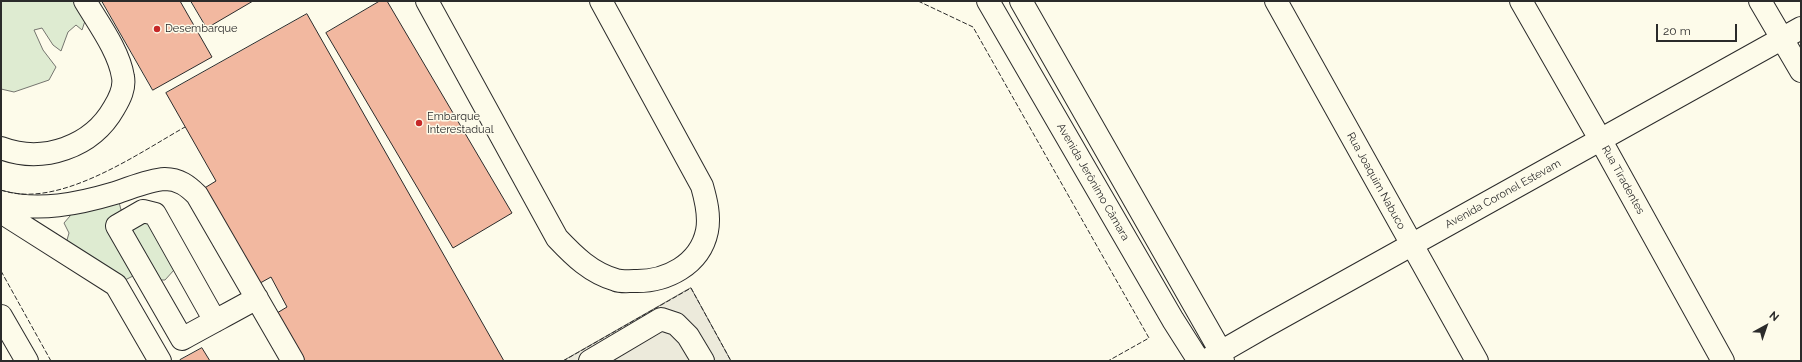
<!DOCTYPE html>
<html>
<head>
<meta charset="utf-8">
<style>
	body { margin:0 }
	#map { position:relative; width:1802px; height:362px; overflow:hidden; background:#fdfbea; font-family:Raleway,sans-serif }
	canvas { display:block }
	.frame { position:absolute; inset:0; border:2px solid #2b2b2b; pointer-events:none }
	.north { position:absolute; left:1746px; top:306px; width:40px; height:40px; -webkit-text-stroke:3px #fdfbea; paint-order:stroke; rotate:40deg; font-size:11px; font-weight:700; line-height:16px; text-align:center; color:#2b2b2b }
	.north::after { content:''; display:block; margin:auto; width:14px; height:18px; background:#2b2b2b; clip-path:polygon(50% 0,100% 100%,50% 72%,0 100%) }
	.scale { position:absolute; left:1656px; top:24px; width:81px; height:18px; box-sizing:border-box; border:2px solid #2b2b2b; border-top:0; padding-left:5px; font-size:12px; line-height:14px; white-space:nowrap; color:#2b2b2b; -webkit-text-stroke:3px #fdfbea; paint-order:stroke }
</style>
</head>
<body>
<div id="map">
<canvas width="1802" height="362"></canvas>
<div class="frame"></div>
<div class="north">N</div>
<div class="scale">20 m</div>
</div>
<script>
const c = document.querySelector('canvas').getContext('2d');
c.lineJoin = 'round';
function fill(path, color) { c.fillStyle = color; c.fill(path, 'evenodd'); }
function trace(path, color, width, dash) { c.strokeStyle = color; c.lineWidth = width; c.lineCap = dash ? 'butt' : 'round'; c.setLineDash(dash || []); c.stroke(path); }
function write(font, color, halo, rows, align = 'center') {
  c.font = font + ' Raleway,sans-serif'; c.lineWidth = 3; c.setLineDash([]); c.textBaseline = 'middle'; c.strokeStyle = halo; c.fillStyle = color; for (const [text, x, y, turn = 0] of rows) {
    c.save(); c.translate(x, y); c.rotate((+turn || 0) * Math.PI / 180); c.textAlign = isNaN(turn) ? turn : align; if (halo) c.strokeText(text, 0, 0); c.fillText(text, 0, 0); c.restore();
  }
}
const green = new Path2D(`
	M1,1H94L86,18L82,30L76,25L68,32L61,51L53,45L42,28L34,30L43,50L56,67L49,80L14,92L1,89Z
	M118,198L121,210L132,206L142,207L174,270L165,280H154L137,274L121,282L69,251L67,240L69,233L64,223L70,216L71,209Z`);
fill(green, '#deebd1');
trace(green, '#74746e', 1);
const parking = new Path2D(`
	M691,288L731,361H563Z`);
fill(parking, '#eceadb');
trace(parking, '#74746e', 1);
const building = new Path2D(`
	M102,1H180L212,57L153,90Z
	M191,1H253L207,28Z
	M380,1H387L512,213L453,248L326,33Z
	M307,14L504,361H297L272,316L287,307L271,277L253,287L198,192L216,181L166,93Z
	M202,348L210,361H180V360Z`);
fill(building, '#f2b8a0');
trace(building, '#2b2b2b', 1);
const minor = new Path2D(`
	M427,1L557,238C574,256 591,273 616,280C621,282 628,281 634,281C666,282 700,265 707,231C710,216 706,200 702,186L601,1
	M1276,1L1477,361
	M1521,1L1600,139L1723,361
	M1760,1L1801,71
	M1,148C43,164 92,147 114,108C120,98 125,88 123,77C119,51 98,23 85,1
	M1,202C39,212 78,204 115,193C131,188 148,180 165,179C179,179 188,186 197,195L293,361
	M1,212L116,285L160,361
	M215,321L155,214L143,211L117,226L182,339C207,325 232,312 257,298
	M590,361L661,319L676,324L688,336L703,361`);
const major = new Path2D(`
	M988,1L1173,320L1199,361
	M1021,1C1087,118 1155,234 1221,352L1223,361
	M1,316L27,361
	M1205,361L1264,327L1801,28`);
trace(minor, '#2b2b2b', 24);
trace(major, '#2b2b2b', 24);
trace(minor, '#fdfbea', 22);
trace(major, '#fdfbea', 22);
trace(new Path2D(`
	M918,1L973,27L1149,338L1108,361
	M1,190C58,210 137,154 185,127
	M1,271L51,361
	M563,361L691,288L731,361`), '#2b2b2b', 1, [5, 2]);
trace(new Path2D(`
	M1,358L2,361`), '#c62828', 1, [14, 3, 2, 3]);
for (const [x, y, r, color] of [
	[157,29,4,"#c62828"],
	[419,123,4,"#c62828"]
]) { const dot = new Path2D(); dot.arc(x, y, r, 0, 2 * Math.PI); c.fillStyle = color; c.fill(dot); trace(dot, '#fdfbea', 1.5); }
write('11px', '#2b2b2b', '#fdfbea', [
	["Desembarque",165,29],
	["Embarque",427,117],
	["Interestadual",427,130]
], 'left');
write('11px', '#2b2b2b', '#fdfbea', [
	["Rua Tiradentes",1623,180,61],
	["Rua Joaquim Nabuco",1376,181,61],
	["Avenida Jerônimo Câmara",1093,182,60],
	["Avenida Coronel Estevam",1503,194,-29]
]);
</script>
</body>
</html>
